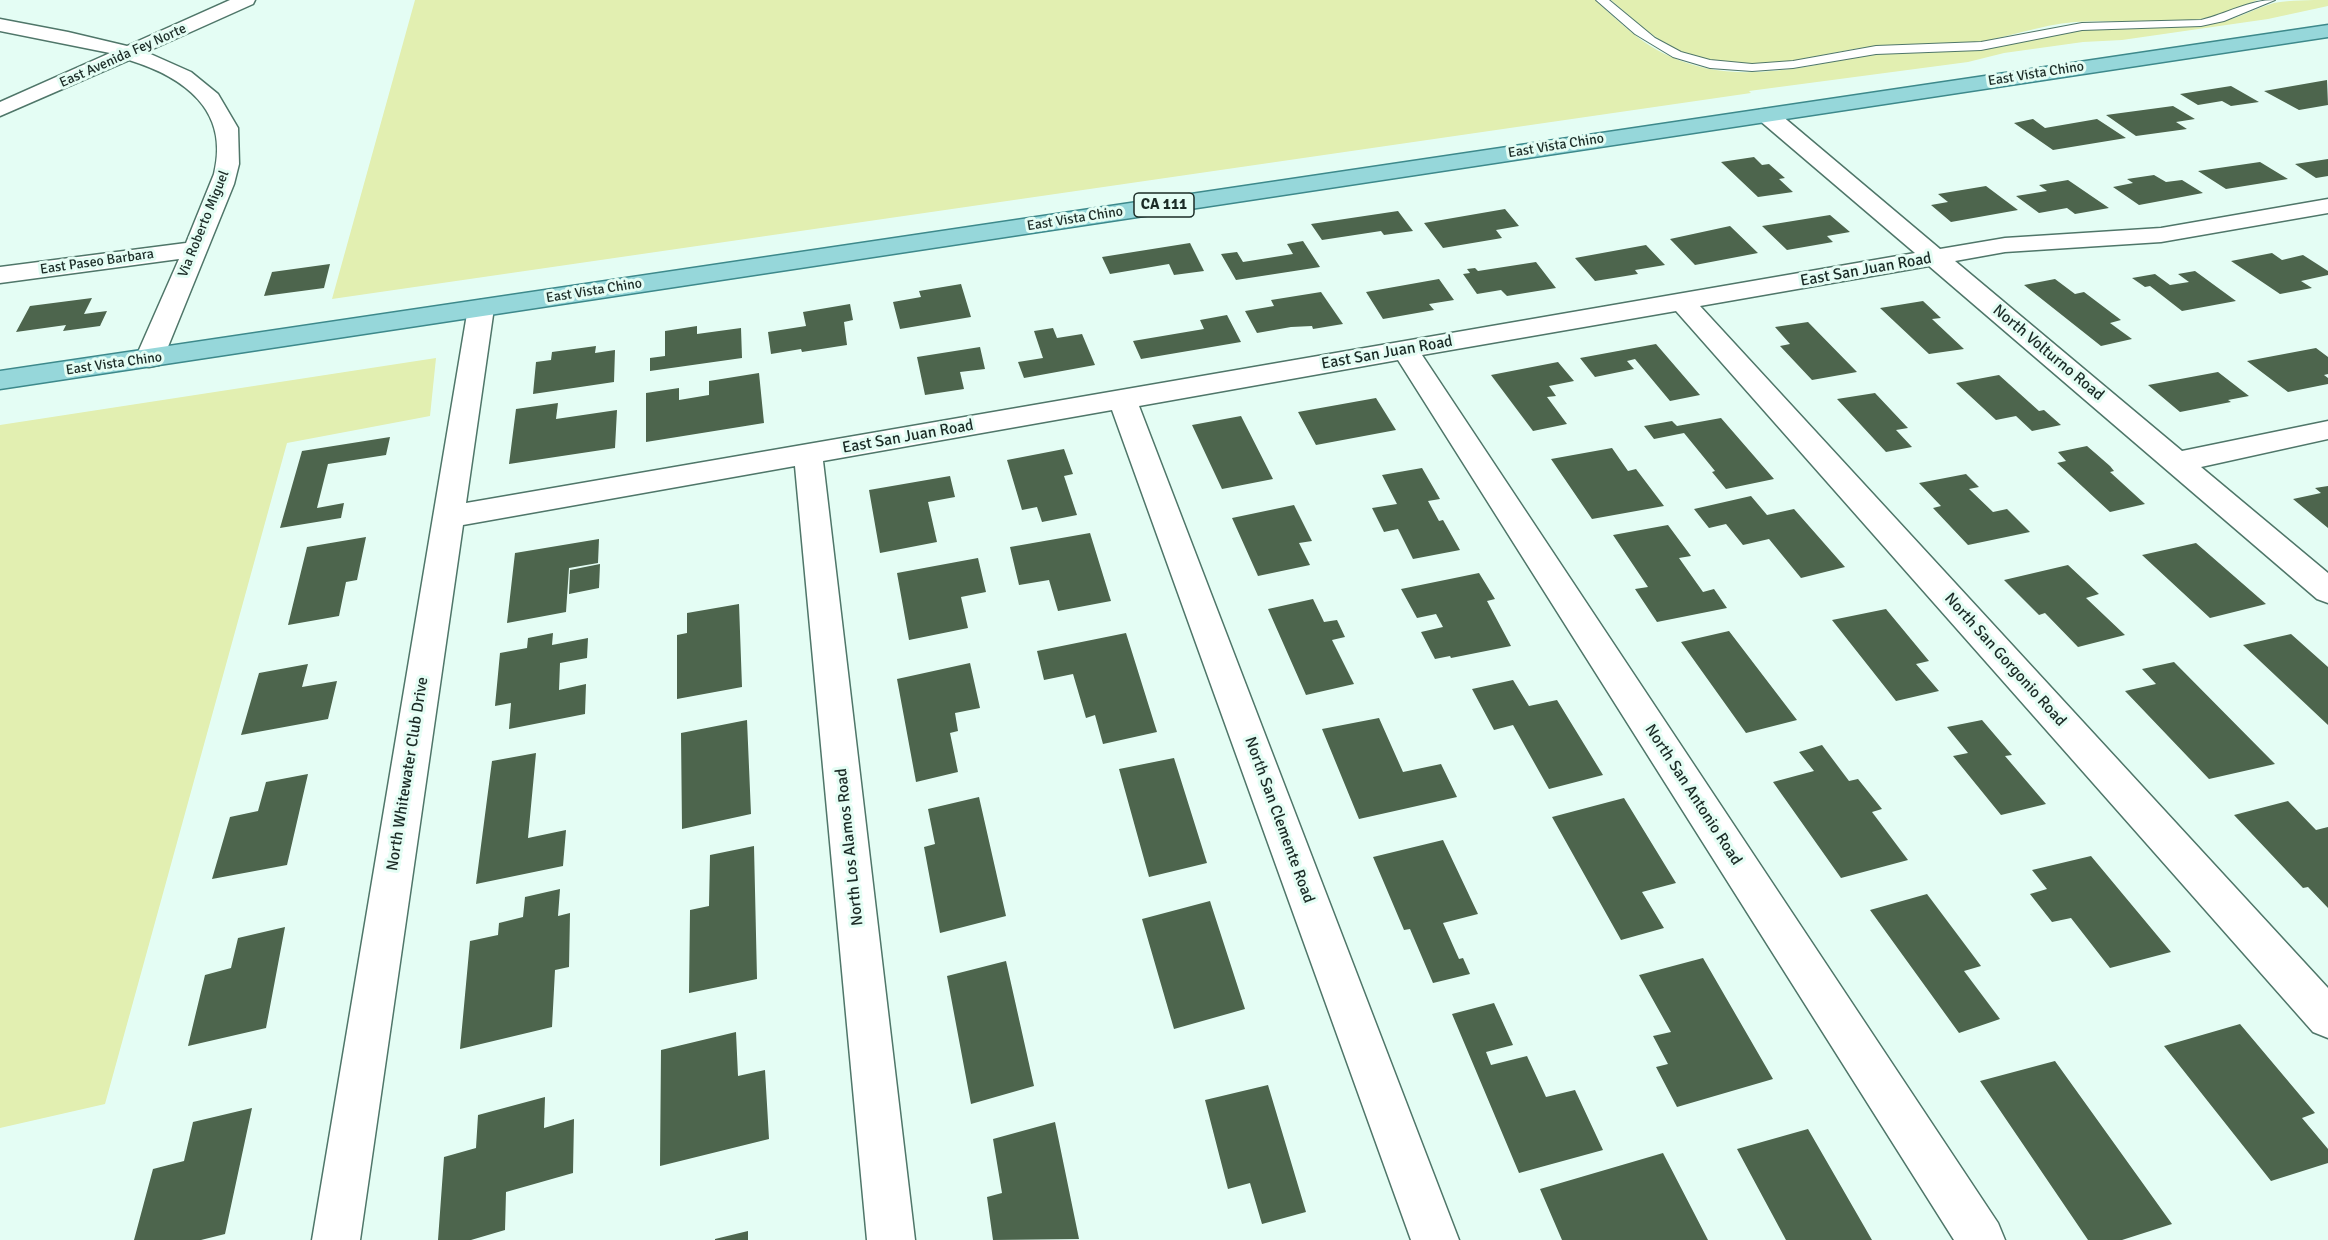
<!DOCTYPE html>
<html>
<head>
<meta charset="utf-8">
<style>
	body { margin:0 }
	canvas { display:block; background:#e4fdf4 }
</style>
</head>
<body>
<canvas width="2328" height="1240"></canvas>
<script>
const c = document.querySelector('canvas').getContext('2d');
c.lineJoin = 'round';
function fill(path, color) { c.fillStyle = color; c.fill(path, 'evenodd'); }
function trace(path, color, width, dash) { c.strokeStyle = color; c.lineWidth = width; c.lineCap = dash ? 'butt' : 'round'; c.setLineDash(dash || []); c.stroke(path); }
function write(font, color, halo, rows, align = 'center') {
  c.font = font + ' Signika,sans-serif'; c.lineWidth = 6; c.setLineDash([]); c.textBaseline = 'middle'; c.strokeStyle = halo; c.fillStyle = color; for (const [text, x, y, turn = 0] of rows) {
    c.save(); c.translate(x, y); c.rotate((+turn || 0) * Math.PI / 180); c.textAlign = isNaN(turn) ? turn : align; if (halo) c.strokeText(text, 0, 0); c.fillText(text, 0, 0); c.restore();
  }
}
fill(new Path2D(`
	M415,0H1595C1634,35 1652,55 1705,68C1760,80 1814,64 1867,56C1896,51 1925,54 1953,51C1992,46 2030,35 2069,31C2118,26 2166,31 2214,23C2236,20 2253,9 2274,3C2291,0 2310,0 2328,0V6L2268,19L2122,40L2083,42L2004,53L1968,62L1749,91L1751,93L332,299Z
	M1611,0H2258C2241,6 2224,14 2206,18C2163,27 2119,19 2075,22C2039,25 2007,38 1972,43C1940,47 1908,43 1877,46C1825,51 1776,71 1723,63C1672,56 1648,32 1611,0Z
	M436,358L430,416L287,443L105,1104L0,1128V425Z`), '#e2efb1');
fill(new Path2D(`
	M2327,80L2328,105L2299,110L2264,91Z
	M2231,86L2259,102L2231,106L2222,101L2198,105L2180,94Z
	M2173,106L2195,119L2176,122L2187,129L2136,136L2106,115Z
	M2033,119L2045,128L2097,119L2126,138L2053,150L2014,123Z
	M1754,157L1762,165L1769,164L1785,178L1779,179L1793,192L1758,197L1721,162Z
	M2328,159V176L2316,178L2295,164Z
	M2260,162L2288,179L2226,189L2198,171Z
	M2154,175L2166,182L2182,180L2203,193L2139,205L2113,187L2133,183L2127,179Z
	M2068,180L2109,208L2075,214L2067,208L2039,213L2016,196L2047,191L2039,185Z
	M1986,186L2018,210L1951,222L1931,205L1948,202L1938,194Z
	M1505,209L1519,226L1496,230L1502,238L1443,248L1424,223Z
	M1398,211L1413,231L1384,235L1381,231L1322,240L1311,224Z
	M1830,215L1850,232L1827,236L1833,242L1787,250L1762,226Z
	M1730,226L1758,253L1695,265L1670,239Z
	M1303,241L1320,267L1236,280L1221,254L1237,252L1243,262L1293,254L1287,244Z
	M1190,243L1204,271L1174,275L1169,264L1110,274L1102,257Z
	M1646,245L1665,265L1635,270L1638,274L1595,281L1575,258Z
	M2272,253L2282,260L2303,255L2328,271V275L2301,281L2312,288L2280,294L2231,261Z
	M1536,262L1556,288L1507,296L1501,290L1477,294L1463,274L1470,273L1467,269L1475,268L1478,271Z
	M330,264L324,288L264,296L272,272Z
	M2195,271L2236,301L2182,311L2150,286L2145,287L2132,278L2155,274L2170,285L2189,282L2178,274Z
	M1439,279L1454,300L1429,304L1434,310L1383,319L1366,292Z
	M2055,279L2075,294L2084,292L2121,320L2110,323L2132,339L2101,346L2024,285Z
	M961,284L971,317L900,329L893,302L921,297L919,291Z
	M1321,292L1343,324L1313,329L1312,326L1291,327L1257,333L1245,311L1274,306L1271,300Z
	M92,298L84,314L107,311L100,326L63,331L66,325L16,332L30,306Z
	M1923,301L1941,318L1932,319L1964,349L1929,354L1880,308Z
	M850,304L853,320L844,322L847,345L802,352L801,349L771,354L768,332L806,326L803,312Z
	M1227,315L1241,342L1141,359L1133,341L1204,329L1200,320Z
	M1808,322L1857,372L1812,380L1780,346L1790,344L1775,327Z
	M697,326V334L741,328L742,358L650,371V358L665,356V331Z
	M1053,328L1057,338L1082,334L1095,365L1024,378L1018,362L1043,358L1034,331Z
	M1656,344L1700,395L1670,401L1635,359L1627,361L1634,369L1595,377L1580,358Z
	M596,346L595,353L615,350L614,382L533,394L536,362L551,360L552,352Z
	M980,347L985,369L960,372L964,389L925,395L917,357Z
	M2316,348L2328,357V374L2324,375L2328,378V384L2288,392L2247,361Z
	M1558,362L1574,381L1549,386L1556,396L1547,397L1567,424L1533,431L1491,375Z
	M2218,372L2249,396L2228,400L2231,402L2180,412L2148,385Z
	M759,373L764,423L646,442V393L679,388V400L709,395V381Z
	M1999,375L2039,411L2044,410L2061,425L2032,431L2016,416L1996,420L1956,383Z
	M1875,393L1908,428L1896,430L1912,447L1886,452L1837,399Z
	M1376,398L1396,430L1316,445L1298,412Z
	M558,403L556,419L617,410L615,448L509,464L516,409Z
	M1241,416L1273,479L1222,489L1192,425Z
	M1721,418L1774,479L1726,489L1712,472L1715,471L1684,433L1654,439L1644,426L1672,421L1677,426Z
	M390,437L386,455L328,464L317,508L344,503L341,518L280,528L302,451Z
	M2087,446L2110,466L2114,471L2110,472L2145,504L2110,512L2057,463L2066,461L2058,452Z
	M1612,448L1628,471L1636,469L1664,506L1592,519L1551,459Z
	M1064,449L1073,474L1064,476L1077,515L1042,522L1037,507L1022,510L1007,460Z
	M1422,468L1440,499L1428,501L1439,521L1443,520L1460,550L1413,559L1398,529L1384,532L1372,508L1397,504L1382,475Z
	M1966,474L1979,487L1969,489L1993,512L2007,509L2030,532L1968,545L1933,508L1941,506L1919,483Z
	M950,476L955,497L928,502L937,542L880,553L869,490Z
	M2328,486V528L2293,499L2321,493L2315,488Z
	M1751,496L1767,515L1794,509L1845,567L1801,578L1769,539L1743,545L1726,524L1709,528L1694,509Z
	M1294,505L1312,541L1299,543L1310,565L1258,576L1232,518Z
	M1668,525L1691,556L1679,558L1703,592L1714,589L1727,608L1657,622L1635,589L1648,587L1613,535Z
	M1090,533L1111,601L1058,611L1049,580L1019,585L1010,547Z
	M366,537L357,580L346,582L339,616L288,625L307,547Z
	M599,539L598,563L569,568L566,612L507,623L515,553Z
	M2196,543L2266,604L2210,618L2142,555Z
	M978,558L986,592L961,597L968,628L909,640L897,573Z
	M600,564L599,588L569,594L570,570Z
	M2068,565L2099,594L2086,598L2125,635L2078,647L2045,613L2039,615L2004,580Z
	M1479,573L1495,599L1487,601L1511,646L1451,658L1450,656L1435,659L1421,632L1443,627L1436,614L1417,618L1401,589Z
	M1313,599L1324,622L1337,620L1345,637L1332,640L1354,684L1306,695L1268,609Z
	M739,604L742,687L677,699V635L687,633V613Z
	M1886,609L1929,661L1916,664L1939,691L1896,701L1832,620Z
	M1729,631L1797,720L1746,733L1681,642Z
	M553,633L552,645L588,638L587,658L560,663L559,690L586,684L585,714L509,729L511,703L495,706L500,653L527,648L528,638Z
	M1126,633L1157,732L1103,744L1095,715L1086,718L1073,674L1044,680L1037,651Z
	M2291,634L2328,667V725L2243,645Z
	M2174,662L2275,764L2209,779L2125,691L2156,684L2142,669Z
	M970,663L980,708L955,713L958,731L950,733L958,772L916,782L897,679Z
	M308,664L302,687L337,681L328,719L241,735L259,673Z
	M1513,680L1529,706L1557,700L1603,775L1549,789L1513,725L1494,730L1472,689Z
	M1379,718L1403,772L1441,764L1457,797L1359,819L1322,729Z
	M747,720L751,814L682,829L681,733Z
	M1982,720L2012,755L2005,756L2046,804L2001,815L1953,756L1968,753L1947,727Z
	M1822,745L1849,781L1858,779L1882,809L1872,812L1908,860L1841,878L1773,782L1814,771L1799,752Z
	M536,753L528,838L566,830L563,866L476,884L492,761Z
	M1174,758L1207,863L1149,877L1119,769Z
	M308,774L287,865L212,879L230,817L258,811L266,782Z
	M979,797L1006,916L940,933L924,847L935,844L928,809Z
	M1624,798L1676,883L1642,892L1664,928L1621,940L1552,817Z
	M2288,801L2316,830L2328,827V908L2308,887L2303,888L2234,815Z
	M1443,840L1478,914L1443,923L1459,959L1463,958L1470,974L1433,983L1410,929L1404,930L1373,857Z
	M754,846L757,979L689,993L690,910L709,906L710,855Z
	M2091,856L2171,952L2110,968L2071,918L2052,922L2030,894L2047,889L2032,870Z
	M560,889L558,916L570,913L569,967L555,970L552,1027L460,1049L470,941L498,935L499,923L523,917L525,897Z
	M1927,894L1981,966L1964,971L2000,1019L1959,1033L1870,910Z
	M1210,901L1245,1009L1174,1029L1142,919Z
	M285,927L266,1028L188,1046L205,975L231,968L238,938Z
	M1703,958L1773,1079L1677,1107L1656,1067L1668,1064L1653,1036L1671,1032L1639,975Z
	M1006,961L1034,1086L971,1104L947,976Z
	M1494,1003L1513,1045L1486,1052L1491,1065L1527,1056L1546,1097L1575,1090L1603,1150L1519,1173L1452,1014Z
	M2240,1024L2315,1113L2302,1118L2328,1149V1163L2271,1181L2164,1046Z
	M736,1032L738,1076L765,1070L769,1139L660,1166L661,1050Z
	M2055,1061L2172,1224L2122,1240H2088L1980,1081Z
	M1268,1085L1306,1212L1262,1224L1250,1183L1228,1189L1205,1100Z
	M545,1097L544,1128L574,1119L573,1173L506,1192L505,1230L471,1240H438L444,1157L476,1148L478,1115Z
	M252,1108L225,1234L201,1240H134L153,1169L184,1161L193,1122Z
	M1055,1122L1079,1239L993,1240L987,1197L1002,1193L993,1139Z
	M1808,1129L1872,1240H1786L1737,1149Z
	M1663,1153L1708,1240H1562L1540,1189Z
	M748,1231V1240H715V1239Z`), '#4d654d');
const lane = new Path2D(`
	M1596,0H1609L1655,38L1681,52L1710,60L1752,64L1793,61L1876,46L1981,42L2082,23L2201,20C2226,14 2249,0 2275,0L2224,21L2201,26L2082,30L1981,50L1876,54L1793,68L1752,71L1710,68L1673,57L1635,34Z`);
const street = new Path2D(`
	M230,0H255L253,4L146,52L191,72L218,94L238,128L239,164L234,184L163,359L159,365L149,367L139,365L135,359L179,259L0,283V267L186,243L214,174C230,110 184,77 129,60L0,116V102L110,53L0,31V19L68,32L127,46Z
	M1767,109L1775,110L1940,249L2005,238L2161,228L2328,199V213L2161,242L2005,252L1955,261L2182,451L2328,421V439L2201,467L2328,573V603L2317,599L1929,266L1700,306L2328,988V1038L2313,1032L1676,311L1422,355L1998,1223L2005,1240H1954L1398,360L1139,406L1459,1240H1411L1112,410L823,461L915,1240H867L795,466L463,525L360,1240H312L468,308L472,303L481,300L490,303L494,308L466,503L1915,253L1759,120L1756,115L1759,110Z`);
const primary = new Path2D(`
	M2328,25V37L0,389V371Z`);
trace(lane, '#4f7669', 2);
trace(street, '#4f7669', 3);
trace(primary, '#3d898b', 3);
fill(lane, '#fff');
fill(street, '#fff');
fill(primary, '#96d7da');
write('14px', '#1b2b26', '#e4fdf4', [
	["East Avenida Fey Norte",123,56,-24],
	["East Vista Chino",2036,74,-9],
	["East Vista Chino",1556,146,-9],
	["East Vista Chino",1075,219,-9],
	["Via Roberto Miguel",204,224,-68],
	["East Paseo Barbara",97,262,-8],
	["East Vista Chino",594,291,-9],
	["East Vista Chino",114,364,-8]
]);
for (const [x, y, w] of [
	[1164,205,60]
]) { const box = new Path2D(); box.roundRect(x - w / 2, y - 12, w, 24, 4.5); c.fillStyle = '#e4fdf4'; c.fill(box); trace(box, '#1b2b26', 1.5); }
write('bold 15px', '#1b2b26', null, [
	["CA 111",1164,205]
]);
write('16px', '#1b2b26', '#e4fdf4', [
	["East San Juan Road",1866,270,-10],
	["East San Juan Road",1387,353,-10],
	["North Volturno Road",2048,353,40],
	["East San Juan Road",908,437,-10],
	["North San Gorgonio Road",2005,660,48],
	["North Whitewater Club Drive",408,774,-81],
	["North San Antonio Road",1693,795,57],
	["North San Clemente Road",1279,820,70],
	["North Los Alamos Road",850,847,-96]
]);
</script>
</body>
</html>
